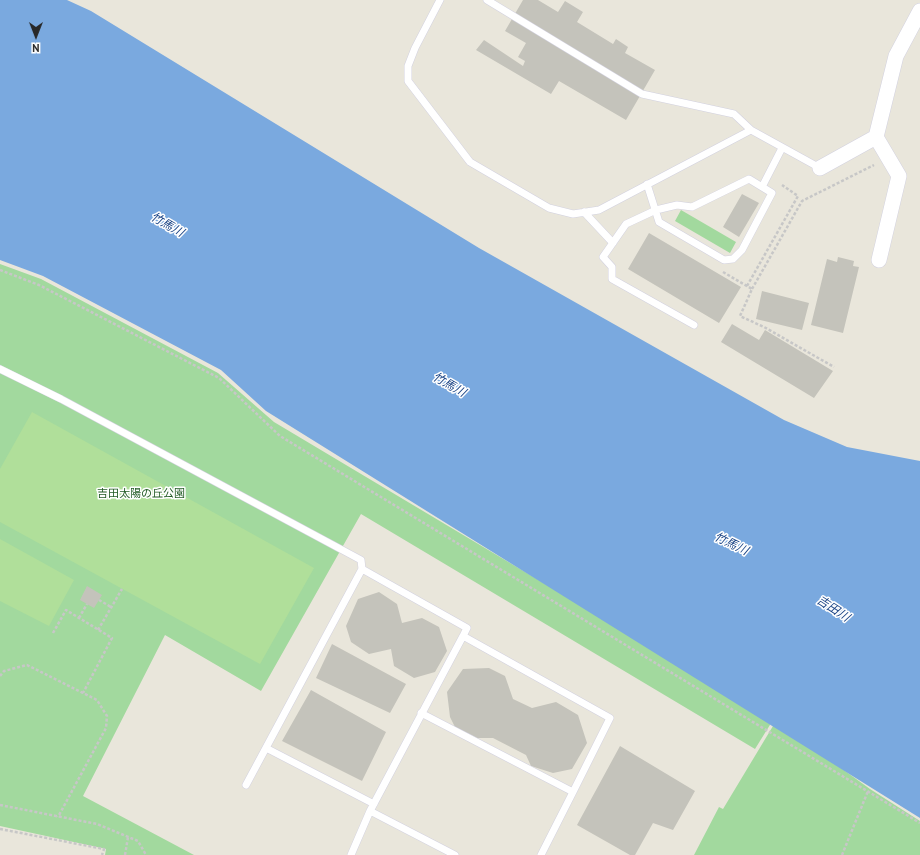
<!DOCTYPE html>
<html>
<head>
<meta charset="utf-8">
<style>
	body { margin:0 }
	#map { position:relative; width:920px; height:855px; overflow:hidden; background:#e9e6db; font-family:"PT Sans",sans-serif }
	canvas { display:block }
	.north { position:absolute; left:16px; top:16px; width:40px; height:40px; -webkit-text-stroke:3px #fff; paint-order:stroke; rotate:180deg; font-size:11px; font-weight:700; line-height:16px; text-align:center; color:#282828 }
	.north::after { content:''; display:block; margin:auto; width:14px; height:18px; background:#282828; clip-path:polygon(50% 0,100% 100%,50% 72%,0 100%) }
</style>
</head>
<body>
<div id="map">
<canvas width="920" height="855"></canvas>
<div class="north">N</div>
</div>
<script>
const c = document.querySelector('canvas').getContext('2d');
c.lineJoin = 'round';
function fill(path, color) { c.fillStyle = color; c.fill(path, 'evenodd'); }
function trace(path, color, width, dash) { c.strokeStyle = color; c.lineWidth = width; c.lineCap = dash ? 'butt' : 'round'; c.setLineDash(dash || []); c.stroke(path); }
function write(font, color, halo, rows, align = 'center') {
  c.font = font + ' "PT Sans","Noto Sans JP",sans-serif'; c.lineWidth = 3; c.setLineDash([]); c.textBaseline = 'middle'; c.strokeStyle = halo; c.fillStyle = color; for (const [text, x, y, turn = 0] of rows) {
    c.save(); c.translate(x, y); c.rotate((+turn || 0) * Math.PI / 180); c.textAlign = isNaN(turn) ? turn : align; if (halo) c.strokeText(text, 0, 0); c.fillText(text, 0, 0); c.restore();
  }
}
fill(new Path2D(`
	M681,210L736,242L730,253L675,221Z
	M0,264L41,279L218,373L274,422L773,720L755,749L361,514L261,691L165,635L83,796L194,855H105L106,849L0,826Z
	M776,721L870,789L920,821V855H694L719,807L723,809Z`), '#a2d99e');
fill(new Path2D(`
	M32,412L314,568L260,664L0,522V469Z
	M0,539L74,580L49,626L0,601Z`), '#b0df9a');
fill(new Path2D(`
	M0,0H67L91,11L479,248L784,420L847,447L920,461V818L266,411L221,370L43,276L0,260Z`), '#7aa9df');
fill(new Path2D(`
	M523,0H538L558,12L565,1L583,12L577,22L613,44L616,39L628,47L625,53L655,70L626,120L559,81L551,94L476,50L484,40L523,66L525,61L518,57L526,43L505,31Z
	M742,194L759,203L739,237L723,227Z
	M649,233L741,287L719,323L628,269Z
	M838,257L854,261L853,266L859,267L843,333L811,325L827,259L837,262Z
	M762,291L809,303L802,330L756,319Z
	M732,324L759,340L765,330L833,371L814,398L721,342Z
	M87,586L102,595L94,608L80,600Z
	M379,592L397,604L402,623L422,618L439,627L447,651L435,672L414,678L394,666L391,649L369,654L351,642L346,626L358,599Z
	M332,644L406,684L390,713L316,678Z
	M489,668L505,676L513,699L532,708L556,702L578,715L587,743L572,769L553,773L531,766L526,755L493,738H477L455,727L450,717L447,692L463,669Z
	M311,690L386,732L362,781L282,741Z
	M620,746L695,791L673,830L653,823L635,855H630L577,825Z`), '#c4c3bb');
const service = new Path2D(`
	M440,0L415,48L408,66V81L470,162L549,208L573,214L599,210L751,130L820,168
	M487,0L642,94L734,114L751,130
	M647,184L659,222L724,260L733,259L742,250L772,193L749,179L692,207L677,205L656,210L626,224L603,257L612,267V279L694,325
	M762,187L782,148
	M584,212L613,243
	M0,369L61,399L361,560L362,569
	M421,713L573,792L541,855
	M266,748L374,804
	M246,785L362,569L467,628L463,636
	M370,811L463,636L610,718L573,792
	M351,855L370,811L455,855`);
const minor = new Path2D(`
	M876,137L899,176L879,260
	M820,168L876,137L896,56L920,11`);
trace(service, '#d2d1df', 8);
trace(minor, '#d2d1df', 16);
trace(new Path2D(`
	M0,270L39,285L219,378L280,436L920,823
	M723,272L752,289L740,316L764,327L834,367
	M747,286L798,196L782,185
	M752,289L802,201L874,165
	M99,600L111,607
	M79,618L87,604
	M98,630L122,589
	M53,633L66,610L112,638L83,693
	M0,676L4,671L27,665L97,700L107,716L106,728L58,817
	M0,805L97,824L138,841L146,855
	M0,829L104,849L102,855
	M125,855L128,837
	M842,855L868,791`), '#c7c7c7', 2.5, [3, 2]);
trace(service, '#fff', 7);
trace(minor, '#fff', 15);
write('11px', '#225b25', '#fff', [
	["吉田太陽の丘公園",141,494]
]);
write('italic 12px', '#1d4687', '#fff', [
	["竹馬川",167,225,30],
	["竹馬川",449,385,30],
	["竹馬川",731,544,26],
	["吉田川",833,609,33]
]);
</script>
</body>
</html>
